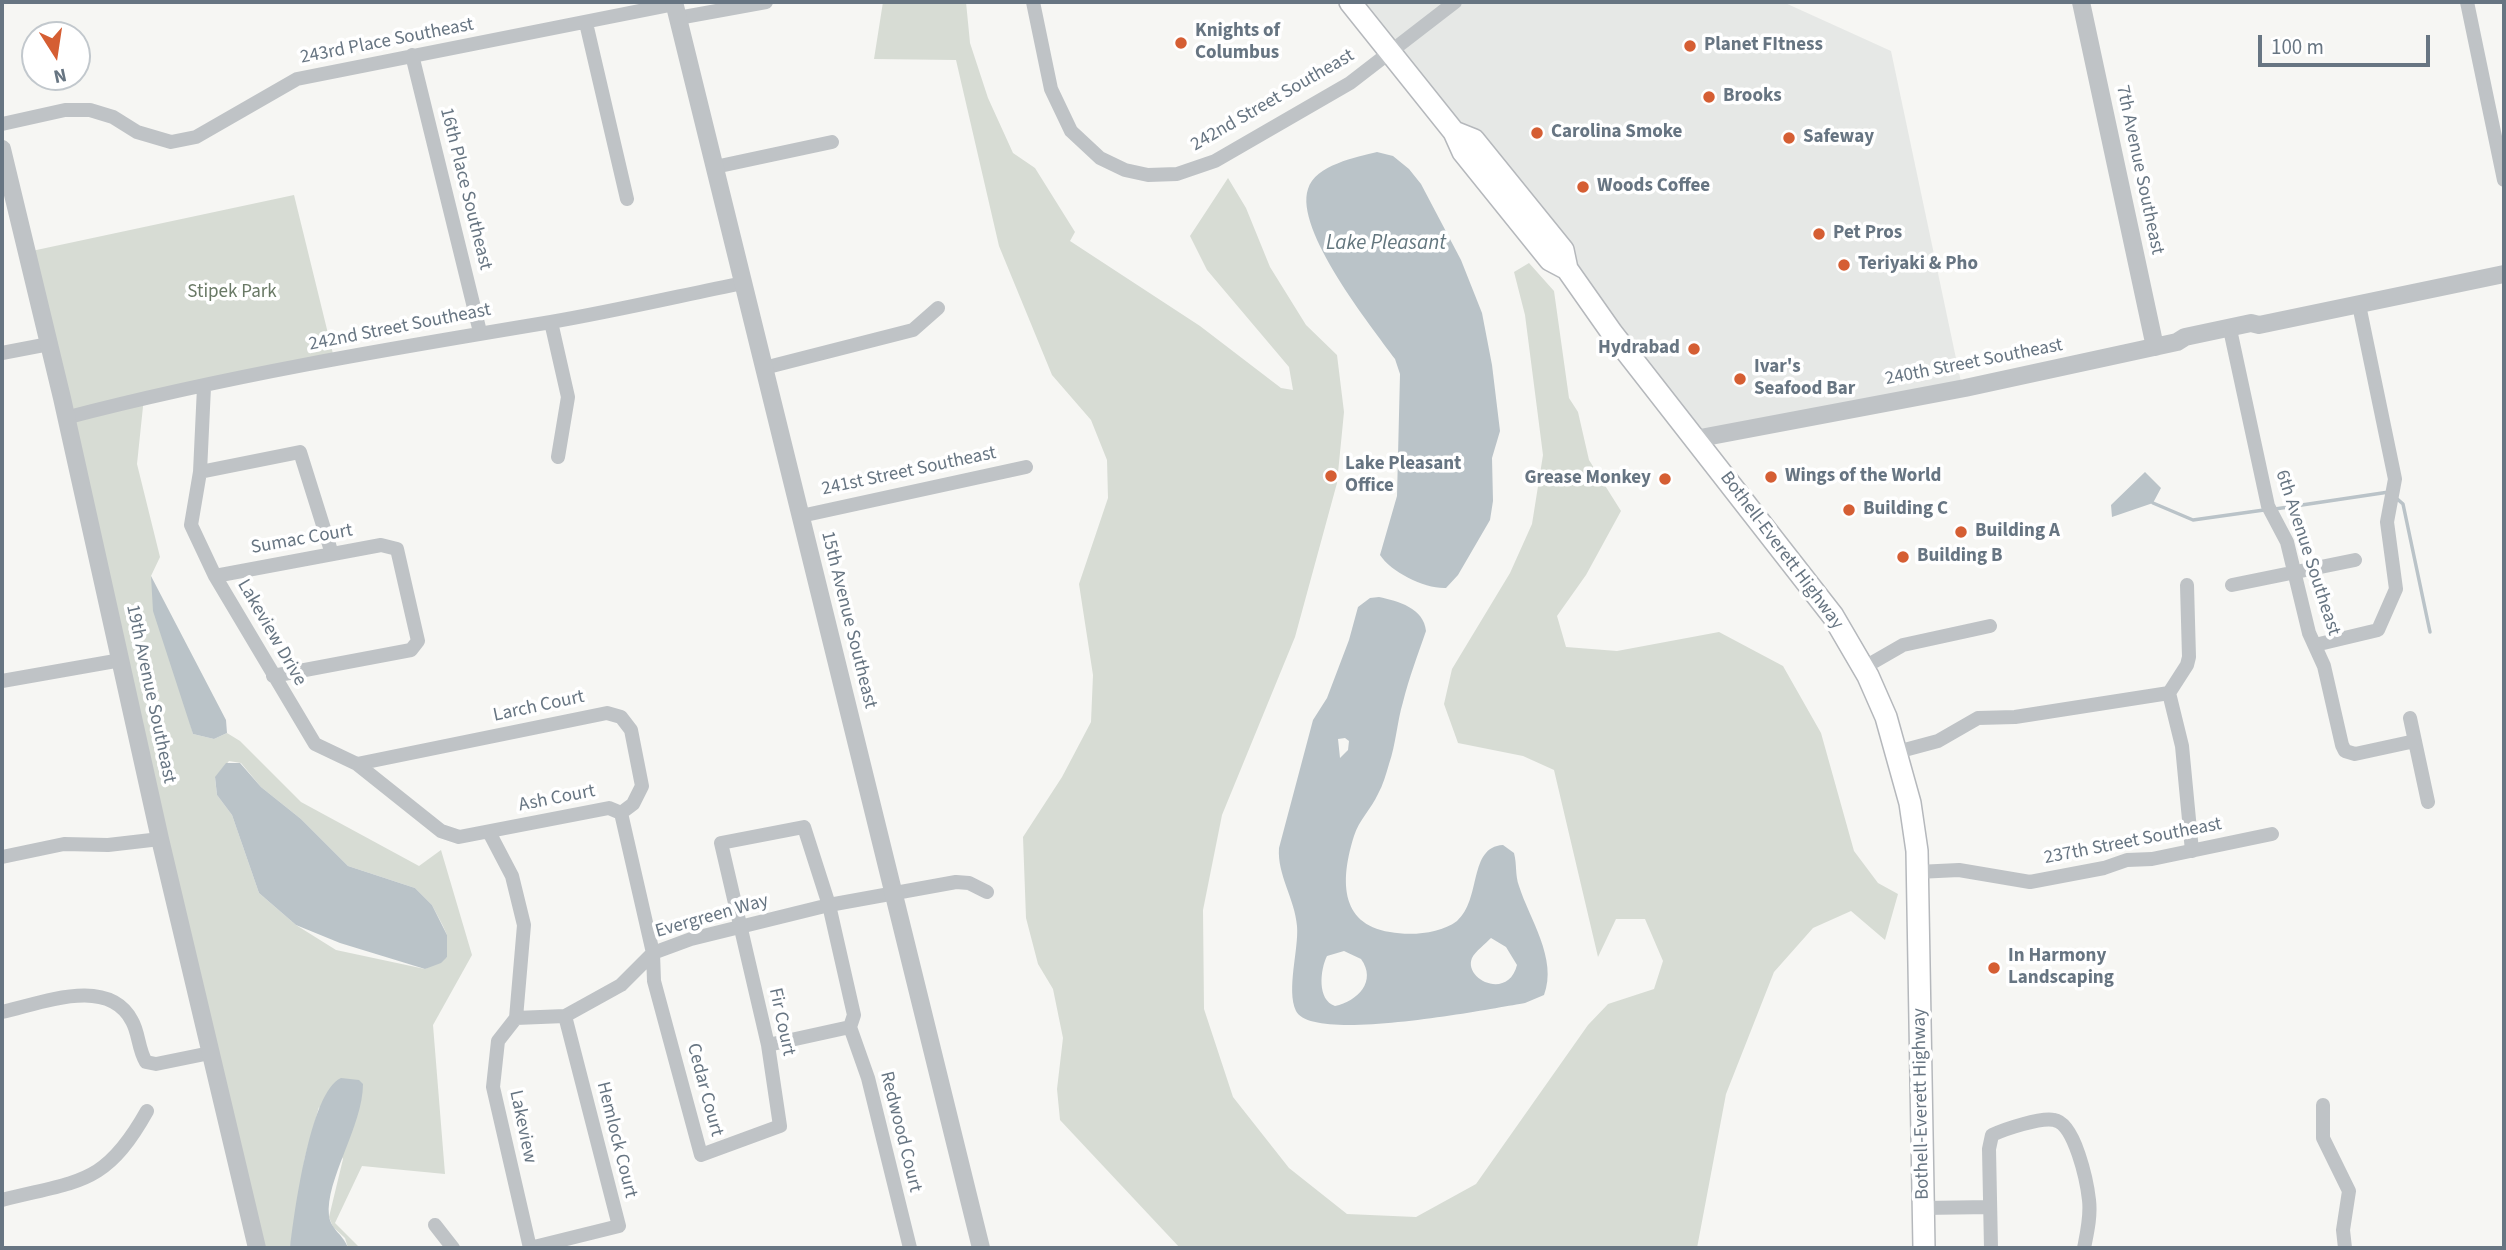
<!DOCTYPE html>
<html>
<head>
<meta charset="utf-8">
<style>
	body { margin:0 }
	#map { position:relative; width:2506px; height:1250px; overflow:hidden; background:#f6f6f3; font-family:"Source Sans 3",sans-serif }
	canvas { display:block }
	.frame { position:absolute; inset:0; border:4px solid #677582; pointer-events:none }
	.north { position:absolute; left:21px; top:21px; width:70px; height:70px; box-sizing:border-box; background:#fff; border:2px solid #c2c8cd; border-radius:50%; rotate:168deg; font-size:19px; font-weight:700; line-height:28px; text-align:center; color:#677582 }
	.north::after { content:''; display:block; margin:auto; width:24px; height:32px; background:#d55e33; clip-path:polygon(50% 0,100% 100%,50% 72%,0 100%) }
	.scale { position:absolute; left:2258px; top:35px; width:172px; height:32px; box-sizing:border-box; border:4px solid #677582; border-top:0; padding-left:9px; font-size:21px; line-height:24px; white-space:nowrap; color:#677582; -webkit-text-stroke:5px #fff; paint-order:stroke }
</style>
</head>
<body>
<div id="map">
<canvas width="2506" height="1250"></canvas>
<div class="frame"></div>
<div class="north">N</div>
<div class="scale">100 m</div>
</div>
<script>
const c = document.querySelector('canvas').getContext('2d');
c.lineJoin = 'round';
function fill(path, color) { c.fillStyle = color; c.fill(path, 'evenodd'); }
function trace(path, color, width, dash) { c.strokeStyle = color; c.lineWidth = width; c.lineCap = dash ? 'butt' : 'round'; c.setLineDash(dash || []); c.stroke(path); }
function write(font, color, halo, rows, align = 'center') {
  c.font = font + ' "Source Sans 3",sans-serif'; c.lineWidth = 7; c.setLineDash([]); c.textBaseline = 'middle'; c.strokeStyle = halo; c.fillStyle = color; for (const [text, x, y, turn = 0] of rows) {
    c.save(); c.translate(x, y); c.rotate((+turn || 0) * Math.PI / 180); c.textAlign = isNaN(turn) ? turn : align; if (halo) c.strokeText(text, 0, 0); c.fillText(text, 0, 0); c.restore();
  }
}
fill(new Path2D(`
	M1361,2H1783L1891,51L1961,382L1695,439Z`), '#e6e8e6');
fill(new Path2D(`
	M883,2H966L970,43L988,98L1013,153L1035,168L1075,232L1070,241L1200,326L1281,388L1293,390L1289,367L1207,270L1190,236L1228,178L1246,208L1270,267L1306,325L1337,355L1344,412L1337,483L1295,637L1222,815L1203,910L1204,1009L1233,1097L1289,1168L1347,1214L1416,1217L1476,1184L1588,1025L1608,1004L1654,989L1663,961L1645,919H1616L1598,957L1554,770L1523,756L1458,743L1444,704L1452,669L1510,573L1532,524L1543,455L1525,315L1514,272L1529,263L1554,291L1569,398L1578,412L1589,460L1621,511L1586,575L1557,616L1566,647L1617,651L1719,632L1783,666L1821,733L1854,851L1878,883L1898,894L1885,940L1851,911L1813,928L1774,972L1726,1094L1697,1248H1180L1060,1120L1057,1089L1063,1038L1053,989L1038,964L1026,918L1023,837L1062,777L1091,722L1093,675L1079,584L1108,498L1107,460L1091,420L1052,375L999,246L956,60L874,59Z
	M294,195L334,358L144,397L137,464L160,557L151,576L193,734L214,739L227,733L240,741L301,802L419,866L441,850L472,955L433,1025L445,1174L362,1166L335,1223L360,1248H348L345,1238L333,1227L329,1217L343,1159L319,1107L305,1157L290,1248H263L27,252ZM229,761L241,763L261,787L301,819L348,866L415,888L432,905L443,926L447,935V957L425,969L336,950L296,925L259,893L232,815L217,795L215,778Z`), '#d7dcd4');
fill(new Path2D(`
	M1377,152L1393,156L1409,169L1421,184L1461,260L1482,313L1492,365L1500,431L1492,458L1493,501L1490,520L1458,575L1446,588C1425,589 1391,572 1380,555L1397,496L1400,374L1395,359C1371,326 1294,230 1308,189C1315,165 1357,157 1377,152Z
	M2145,472L2161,488L2153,503L2112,517L2111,505Z
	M151,576L226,720L227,733L214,739L193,734L153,611Z
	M1379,597C1398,601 1424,608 1426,631C1418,654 1409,678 1403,702C1397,722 1396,744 1389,764C1386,774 1383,785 1378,794C1371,809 1359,820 1354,836C1341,877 1338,924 1390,932C1410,936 1440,934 1457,921C1482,899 1468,847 1503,845L1514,853C1517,864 1515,875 1519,886C1529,918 1558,959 1544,995L1525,1003C1489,1009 1312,1044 1296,1011C1286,990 1299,949 1297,926C1295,899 1277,875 1279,848L1313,720L1327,698L1349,640L1358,607L1370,598ZM1345,738L1349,741L1348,750L1340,758L1338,739ZM1491,938L1506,947L1517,965C1508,1001 1463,979 1472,958C1475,952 1486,943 1491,938ZM1344,951L1361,959C1377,981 1358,1001 1335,1006C1317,1000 1320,970 1327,956Z
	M226,763H240L261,787L301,819L348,866L415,888L432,905L447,935V957L441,963L425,969L340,943L296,925L259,893L232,815L217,795L215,777Z
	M341,1078L359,1080L363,1084C363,1126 325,1180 329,1216C331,1230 344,1235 348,1248H290C294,1215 310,1091 341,1078Z`), '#bac3c8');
trace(new Path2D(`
	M2395,497L2403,504L2430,632
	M2153,503L2193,520L2264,510
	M2275,509L2389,492`), '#bac3c8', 3.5);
const primary = new Path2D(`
	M1350,2L1454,132L1463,152L1550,260L1567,269
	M1454,132L1474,140L1563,250L1567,269L1612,333L1833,616L1868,676L1886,717L1910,803L1917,851L1924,1248`);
trace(primary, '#b5b8bc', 24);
trace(new Path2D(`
	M1033,2L1051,89L1071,131L1100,158L1125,170L1148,175L1177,174L1215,161L1350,83L1455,2
	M2467,2L2504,180
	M678,18L766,2
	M586,23L627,199
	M412,55L480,332
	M2,124L65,110H90L113,117L137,132L171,142L196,137L297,79L675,4
	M715,167L832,142
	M551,322L568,397L558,457
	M2231,334L2268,506L2287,542L2309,633L2324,666L2342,745L2345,751L2355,754L2415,741
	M2,353L49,344
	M764,368L913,330L938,308
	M204,387L200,472L191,525L215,576L315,744L357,764L441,831L459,837L609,808L621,813
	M65,418C225,376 388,349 551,322C615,311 679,296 743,283
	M200,472L300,452L332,554
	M801,516L1026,467
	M215,576L381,545L397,549L418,641L411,650L273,676
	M2187,585L2189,657L2187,665L2169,693L2182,746L2192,851
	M2232,585L2355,560
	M2315,645L2378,630L2396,589L2387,522L2395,479L2359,305
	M1863,668L1903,645L1990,626
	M2,681L121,660
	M2410,718L2428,802
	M1897,752L1938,741L1978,718L2015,717L2169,693
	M357,764L607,713L621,717L631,730L642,786L633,804L621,813
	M621,813L653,953L654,981L701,1155L780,1126L768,1045L721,843L804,827L829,905L854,1015L850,1027
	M489,832L512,876L524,925L516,1018
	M2,857L64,844L108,845L160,839
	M1917,872L1959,870L2030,882L2104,868L2127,860L2152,859L2272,834
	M2,1012C40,1004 108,975 132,1021C139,1033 138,1049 146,1062L156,1064L210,1053
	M516,1018L565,1016L621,985L653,953L691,939L829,905L956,882L969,883L987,892
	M516,1018L498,1041L493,1087L530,1248
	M850,1027L868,1078L910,1248
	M768,1045L850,1027
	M2323,1105V1138L2349,1191L2343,1230L2345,1248
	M2,1200C80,1180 105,1186 147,1111
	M1923,1208L1990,1207
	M435,1225L453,1248
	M530,1248L619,1226L565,1016
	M1991,1248L1989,1149L1992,1135C2005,1129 2041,1117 2054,1120C2075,1123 2087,1182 2089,1200C2091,1216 2087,1233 2084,1248`), '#bfc3c6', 14);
trace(new Path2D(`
	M674,2L981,1248
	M2081,2L2155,347
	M2,149L62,398L160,839L257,1248
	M1695,439L1965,388L2177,342L2185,337L2251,323L2259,325L2504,274`), '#bfc3c6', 18);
trace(primary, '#fff', 21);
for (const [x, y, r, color] of [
	[1181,43,7,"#d55e33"],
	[1690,46,7,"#d55e33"],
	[1709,97,7,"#d55e33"],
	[1537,133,7,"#d55e33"],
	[1789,138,7,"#d55e33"],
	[1583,187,7,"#d55e33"],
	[1819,234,7,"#d55e33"],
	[1844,265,7,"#d55e33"],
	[1694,349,7,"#d55e33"],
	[1740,379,7,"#d55e33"],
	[1331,476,7,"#d55e33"],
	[1771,477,7,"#d55e33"],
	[1665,479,7,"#d55e33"],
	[1849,510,7,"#d55e33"],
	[1961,532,7,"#d55e33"],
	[1903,557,7,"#d55e33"],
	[1994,968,7,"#d55e33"]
]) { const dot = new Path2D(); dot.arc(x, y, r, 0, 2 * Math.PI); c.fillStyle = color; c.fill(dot); trace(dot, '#fff', 2.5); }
write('bold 19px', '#677582', '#fff', [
	["Knights of",1195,32],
	["Columbus",1195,54],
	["Planet FItness",1704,46],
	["Brooks",1723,97],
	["Carolina Smoke",1551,133],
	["Safeway",1803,138],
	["Woods Coffee",1597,187],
	["Pet Pros",1833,234],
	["Teriyaki & Pho",1858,265],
	["Hydrabad",1680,349,"right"],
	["Ivar's",1754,368],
	["Seafood Bar",1754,390],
	["Lake Pleasant",1345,465],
	["Office",1345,487],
	["Wings of the World",1785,477],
	["Grease Monkey",1651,479,"right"],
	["Building C",1863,510],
	["Building A",1975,532],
	["Building B",1917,557],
	["In Harmony",2008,957],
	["Landscaping",2008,979]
], 'left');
write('19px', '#677582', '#fff', [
	["243rd Place Southeast",387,42,-11],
	["242nd Street Southeast",1273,101,-30],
	["7th Avenue Southeast",2139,170,78],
	["16th Place Southeast",465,189,76],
	["242nd Street Southeast",400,328,-11],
	["240th Street Southeast",1974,363,-11],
	["241st Street Southeast",909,472,-12],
	["Sumac Court",302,540,-10],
	["Bothell-Everett Highway",1781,551,53],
	["6th Avenue Southeast",2307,553,72],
	["15th Avenue Southeast",848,620,76],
	["Lakeview Drive",271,633,60],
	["19th Avenue Southeast",150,694,78],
	["Larch Court",539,707,-12],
	["Ash Court",557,799,-11],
	["237th Street Southeast",2133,842,-11],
	["Evergreen Way",712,917,-16],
	["Fir Court",781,1022,78],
	["Cedar Court",704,1090,75],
	["Bothell-Everett Highway",1922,1104,-91],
	["Lakeview",522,1127,78],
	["Redwood Court",900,1132,76],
	["Hemlock Court",616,1140,76]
]);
write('19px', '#697965', '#fff', [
	["Stipek Park",232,293]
]);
write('italic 21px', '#63767e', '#fff', [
	["Lake Pleasant",1386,244]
]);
</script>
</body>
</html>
